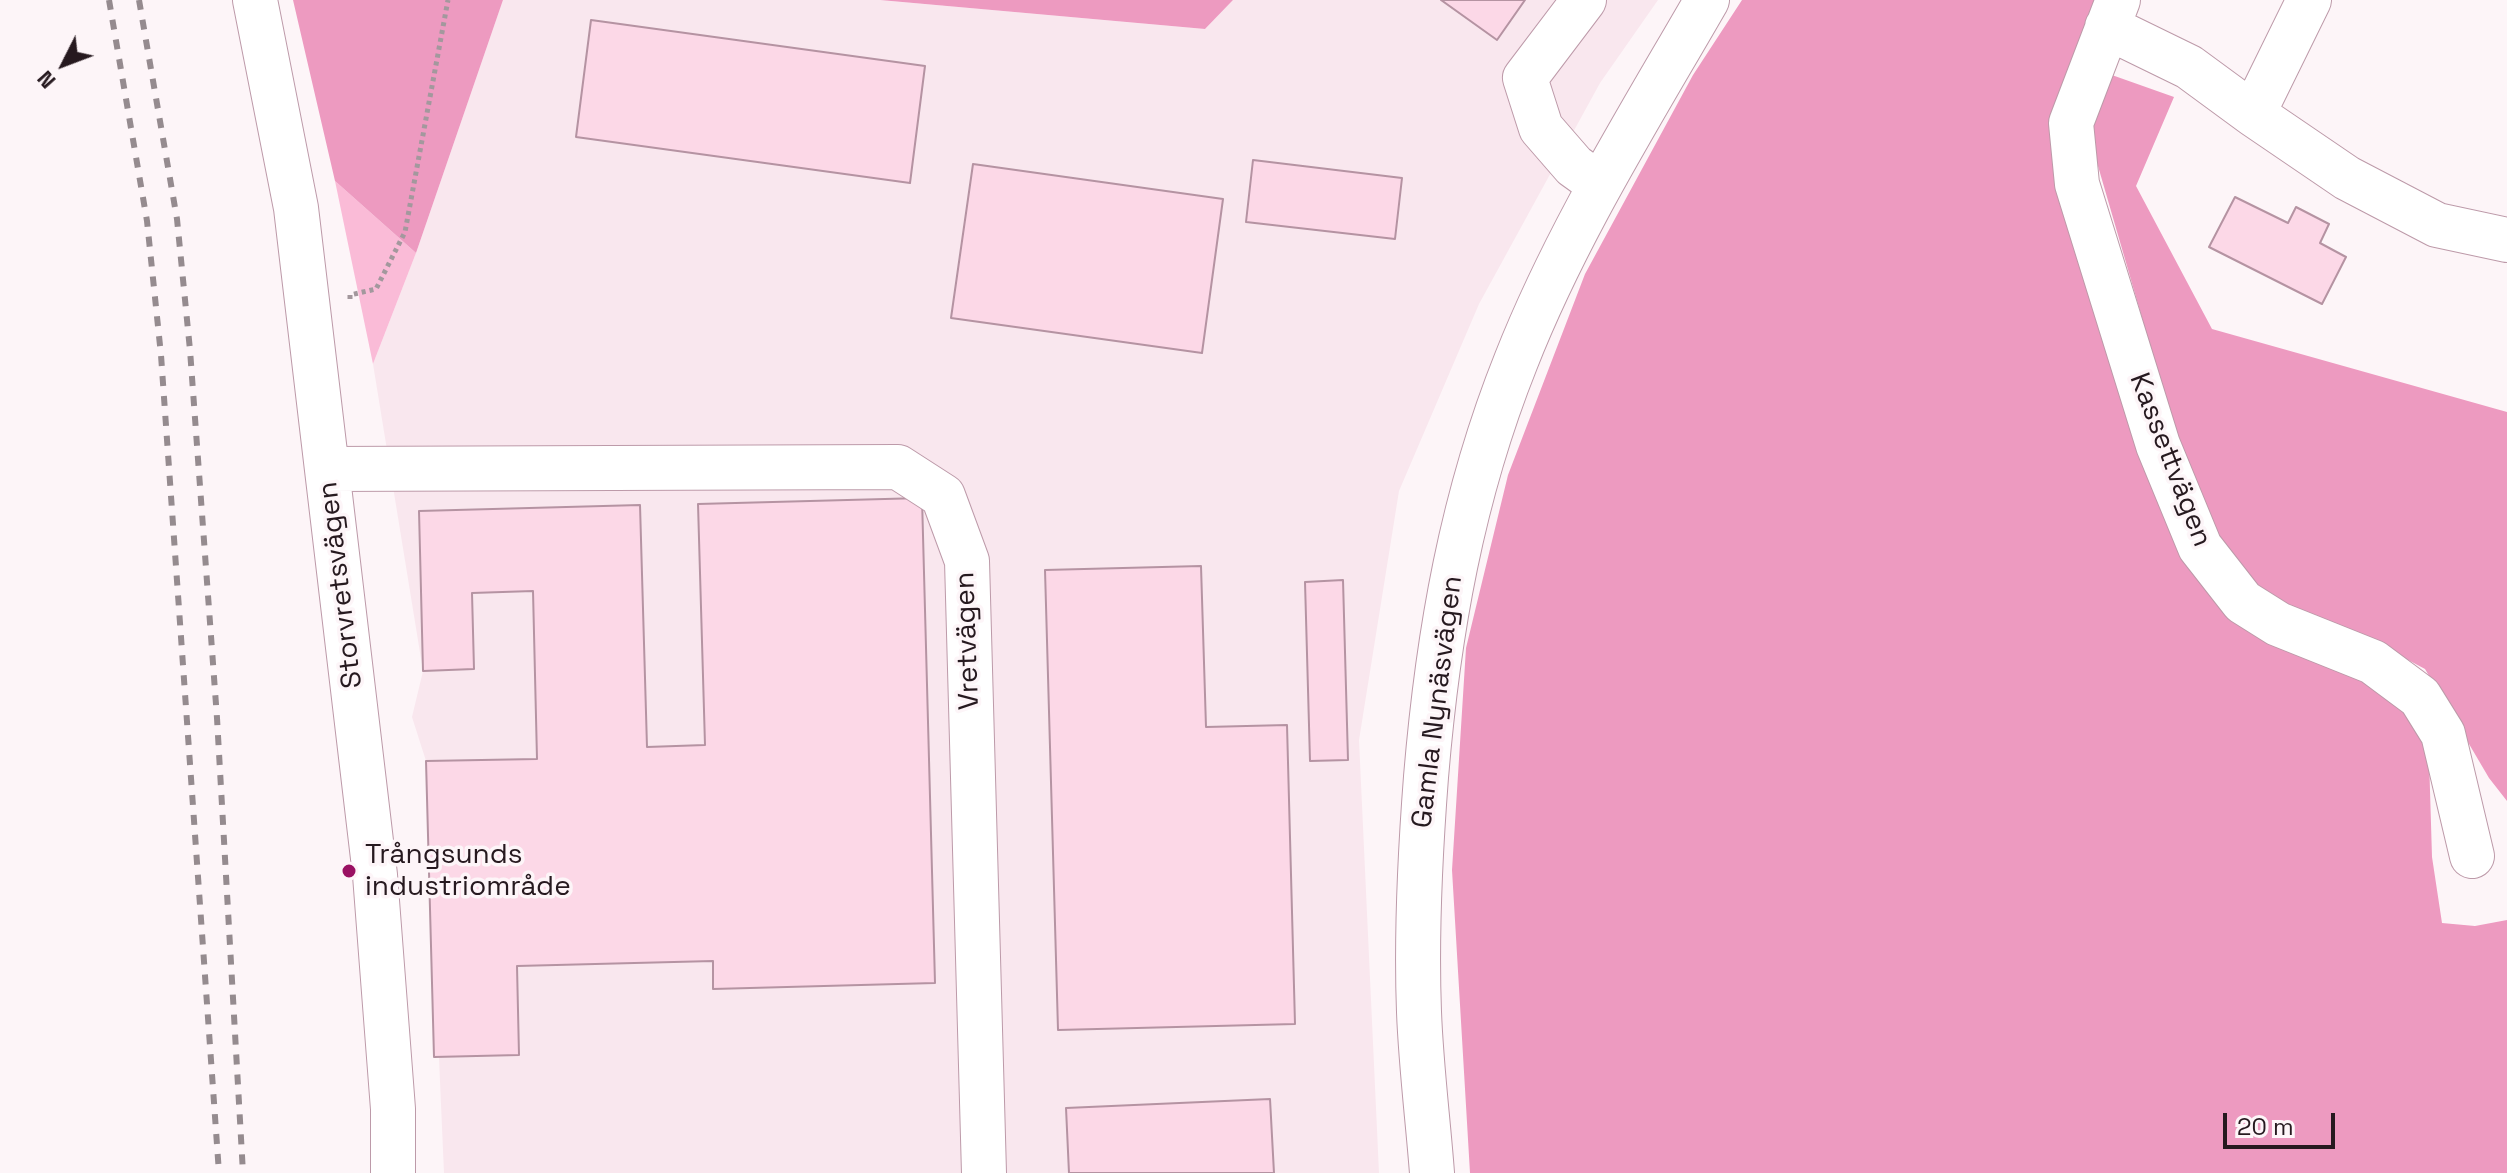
<!DOCTYPE html>
<html>
<head>
<meta charset="utf-8">
<style>
	body { margin:0 }
	#map { position:relative; width:2507px; height:1173px; overflow:hidden; background:#fdf5f8; font-family:"Space Grotesk",sans-serif }
	canvas { display:block }
	.north { position:absolute; left:24px; top:24px; width:80px; height:80px; -webkit-text-stroke:6px #fdf5f8; paint-order:stroke; rotate:228deg; font-size:22px; font-weight:700; line-height:32px; text-align:center; color:#26191f }
	.north::after { content:''; display:block; margin:auto; width:28px; height:36px; background:#26191f; clip-path:polygon(50% 0,100% 100%,50% 72%,0 100%) }
	.scale { position:absolute; left:2223px; top:1113px; width:112px; height:36px; box-sizing:border-box; border:4px solid #26191f; border-top:0; padding-left:10px; font-size:24px; line-height:28px; white-space:nowrap; color:#26191f; -webkit-text-stroke:6px #fdf5f8; paint-order:stroke }
</style>
</head>
<body>
<div id="map">
<canvas width="2507" height="1173"></canvas>
<div class="north">N</div>
<div class="scale">20 m</div>
</div>
<script>
const c = document.querySelector('canvas').getContext('2d');
c.lineJoin = 'round';
function fill(path, color) { c.fillStyle = color; c.fill(path, 'evenodd'); }
function trace(path, color, width, dash) { c.strokeStyle = color; c.lineWidth = width; c.lineCap = dash ? 'butt' : 'round'; c.setLineDash(dash || []); c.stroke(path); }
function write(font, color, halo, rows, align = 'center') {
  c.font = font + ' "Space Grotesk",sans-serif'; c.lineWidth = 7; c.setLineDash([]); c.textBaseline = 'middle'; c.strokeStyle = halo; c.fillStyle = color; for (const [text, x, y, turn = 0] of rows) {
    c.save(); c.translate(x, y); c.rotate((+turn || 0) * Math.PI / 180); c.textAlign = isNaN(turn) ? turn : align; if (halo) c.strokeText(text, 0, 0); c.fillText(text, 0, 0); c.restore();
  }
}
fill(new Path2D(`
	M503,0H880L1205,29L1233,0H1658L1600,83L1479,304L1399,491L1359,740L1379,1173H444L426,761L412,717L423,671L373,364L416,253Z`), '#f9e7ee');
fill(new Path2D(`
	M335,181L416,253L373,364Z`), '#fabbd7');
fill(new Path2D(`
	M293,0H503L416,253L335,181Z
	M880,0H1233L1205,29Z
	M1742,0H2095L2052,120L2191,557L2366,674L2423,725L2429,757L2432,857L2442,923L2475,926L2507,920V1173H1470L1452,870L1466,648L1508,475L1585,274L1693,75Z
	M2109,74L2174,97L2136,186L2212,329L2507,412V801L2489,778L2425,669L2354,631L2259,595L2217,543L2176,435L2089,135Z`), '#ed9ac0');
const building = new Path2D(`
	M1441,0H1525L1497,40Z
	M591,20L925,66L910,183L576,137Z
	M1253,160L1402,178L1395,239L1246,222Z
	M973,164L1223,199L1202,353L951,318Z
	M2235,197L2288,223L2296,207L2329,224L2320,243L2346,257L2322,304L2209,247Z
	M922,498L935,983L713,989V961L517,966L519,1055L434,1057L426,761L537,759L533,591L472,593L474,669L423,671L419,511L640,505L647,747L705,745L698,504Z
	M1201,566L1206,727L1287,725L1295,1024L1058,1030L1045,570Z
	M1343,580L1348,760L1310,761L1305,582Z
	M1270,1099L1274,1173H1069L1066,1108Z`);
fill(building, '#fcd8e7');
trace(building, '#b593a2', 2);
const minor = new Path2D(`
	M255,0L296,208L375,875L393,1109V1173
	M1584,0L1525,78L1541,128L1574,166L1599,184
	M2118,0L2071,123L2077,184L2158,445L2200,547L2243,602L2278,624L2373,662L2420,697L2443,734L2472,856
	M2107,27L2189,67L2253,114L2309,0
	M2253,114L2347,178L2437,225L2507,240
	M327,469L898,467L943,496L967,561L984,1173
	M1432,1173C1428,1120 1421,1066 1419,1012C1416,934 1420,855 1426,777C1438,633 1462,496 1516,361C1566,234 1639,118 1707,0`);
trace(minor, '#bd9aa9', 46);
trace(new Path2D(`
	M350,299V295L376,289L405,232L448,0`), '#a3989d', 5, [4, 4]);
trace(minor, '#fff', 44);
trace(new Path2D(`
	M109,0L147,221L161,355L219,1173
	M139,0L177,219L190,350L217,718L243,1173`), '#958b8f', 6, [10, 10]);
for (const [x, y, r, color] of [
	[349,871,8,"#9a1163"]
]) { const dot = new Path2D(); dot.arc(x, y, r, 0, 2 * Math.PI); c.fillStyle = color; c.fill(dot); trace(dot, '#fdf5f8', 3); }
write('28px', '#26191f', '#fdf5f8', [
	["Kassettvägen",2170,460,69],
	["Storvretsvägen",341,585,-97],
	["Vretvägen",968,641,-92],
	["Gamla Nynäsvägen",1438,702,-83]
]);
write('28px', '#26191f', '#fdf5f8', [
	["Trångsunds",365,855],
	["industriområde",365,887]
], 'left');
</script>
</body>
</html>
